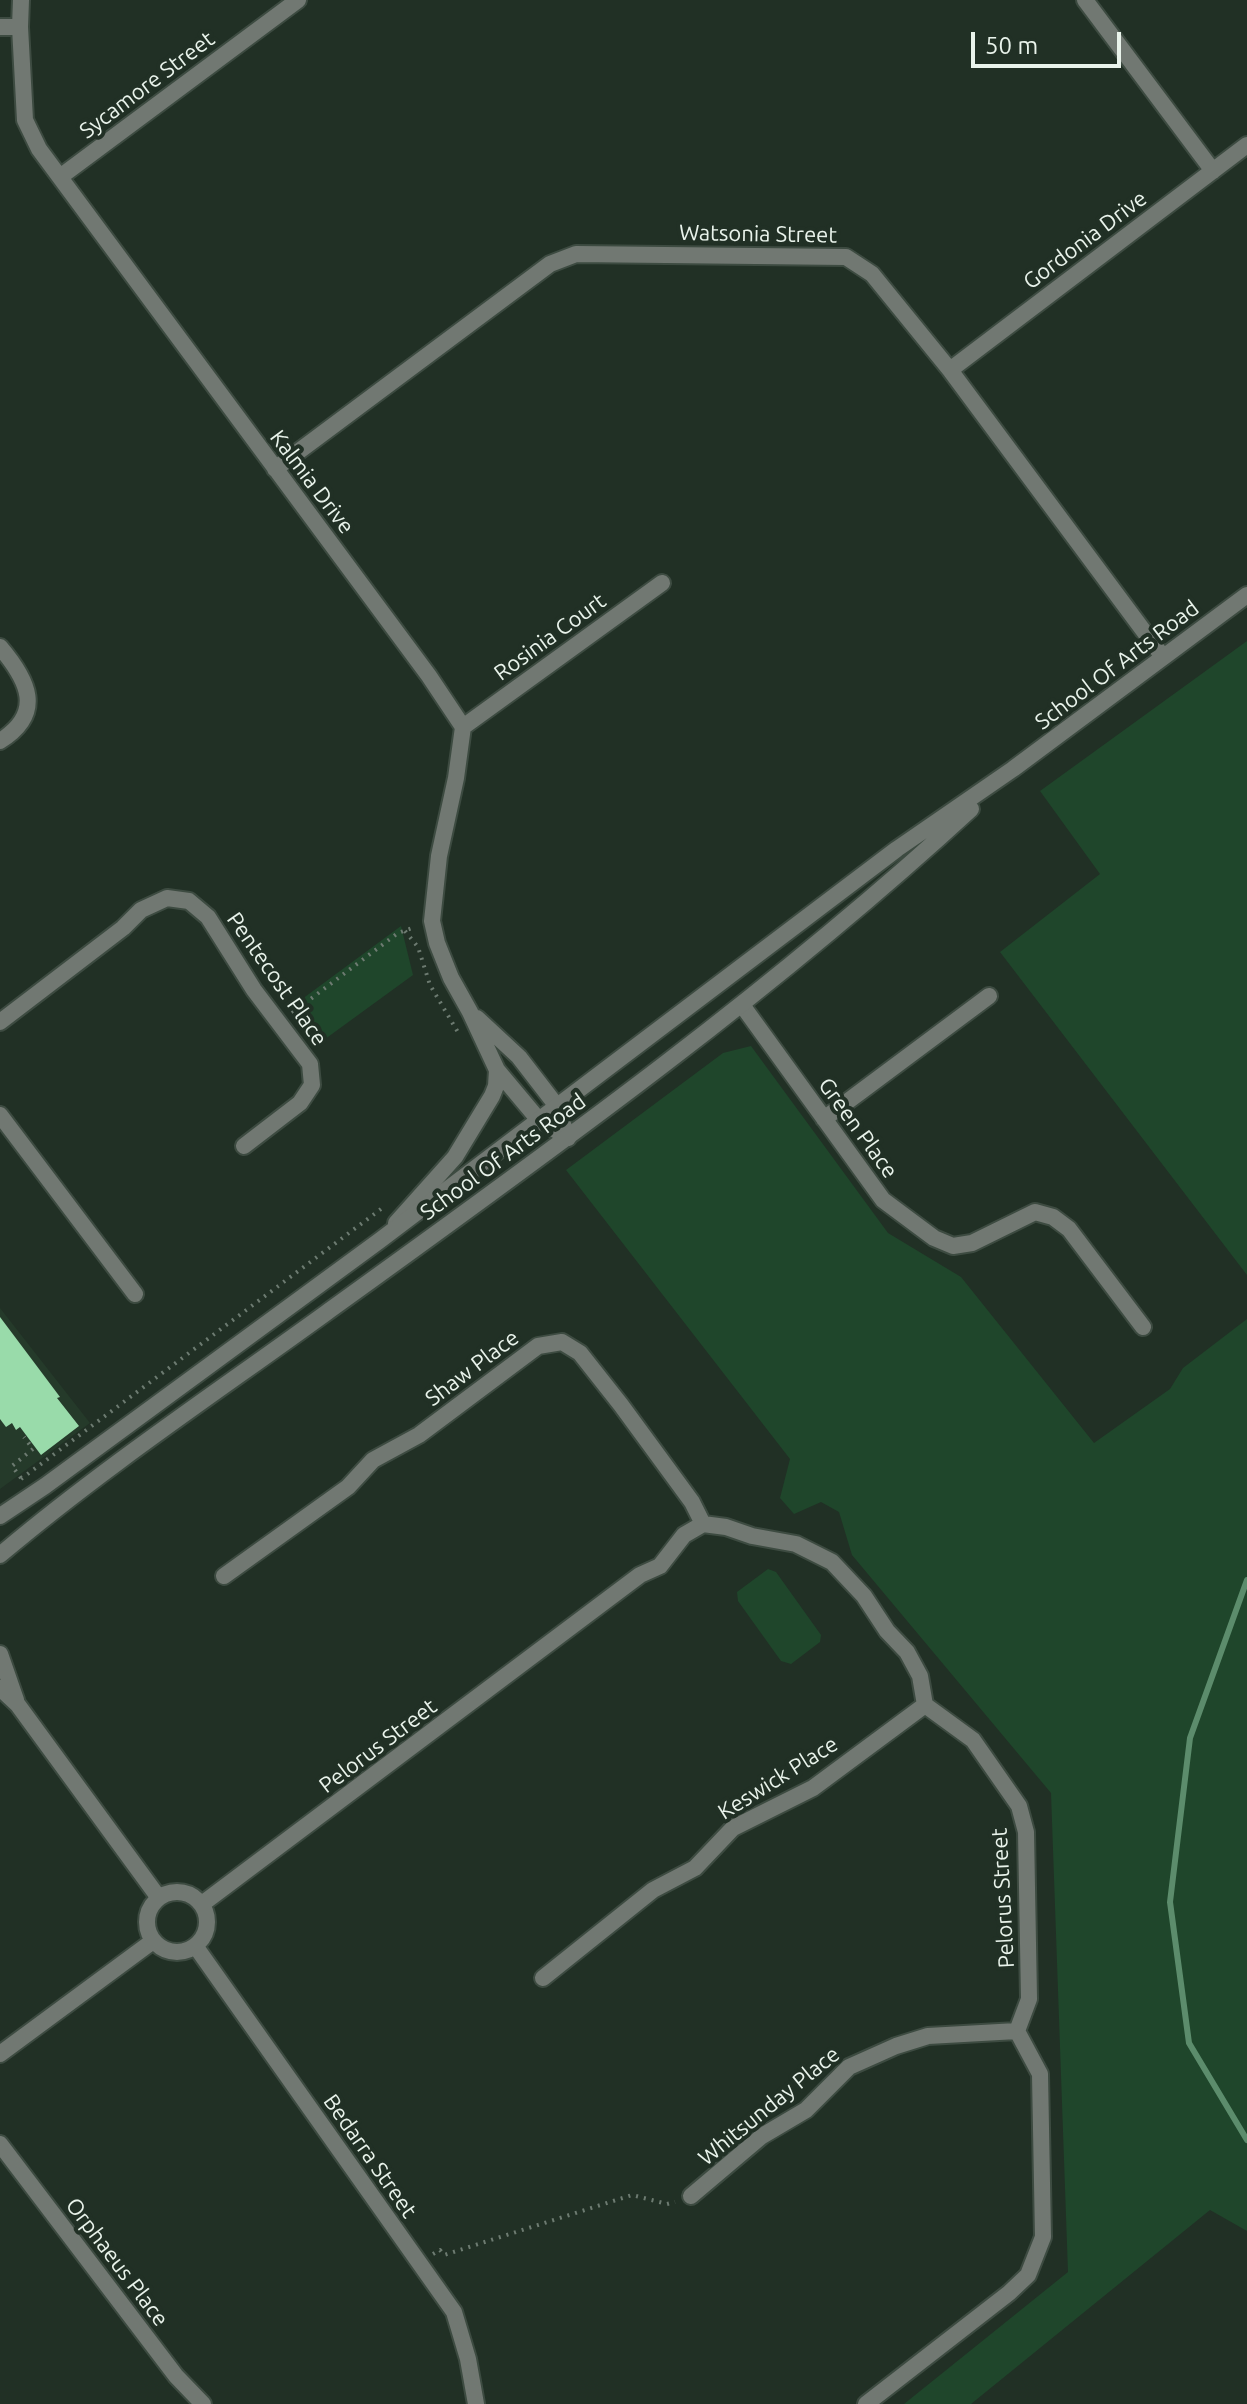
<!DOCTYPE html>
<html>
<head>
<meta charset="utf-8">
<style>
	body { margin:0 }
	#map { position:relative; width:1247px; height:2404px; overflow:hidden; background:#213025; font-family:Ubuntu,sans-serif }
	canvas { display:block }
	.scale { position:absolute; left:971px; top:32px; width:150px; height:36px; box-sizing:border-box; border:4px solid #e9f3eb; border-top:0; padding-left:10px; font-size:24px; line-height:28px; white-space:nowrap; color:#e9f3eb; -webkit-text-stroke:6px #213025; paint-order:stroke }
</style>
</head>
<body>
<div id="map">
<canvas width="1247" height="2404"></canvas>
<div class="scale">50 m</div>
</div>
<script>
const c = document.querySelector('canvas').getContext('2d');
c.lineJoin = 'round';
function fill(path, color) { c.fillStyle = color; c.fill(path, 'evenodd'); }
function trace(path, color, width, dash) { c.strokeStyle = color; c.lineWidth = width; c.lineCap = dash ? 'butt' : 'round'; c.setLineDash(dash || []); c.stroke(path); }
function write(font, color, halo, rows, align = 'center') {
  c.font = font + ' Ubuntu,sans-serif'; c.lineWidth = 8; c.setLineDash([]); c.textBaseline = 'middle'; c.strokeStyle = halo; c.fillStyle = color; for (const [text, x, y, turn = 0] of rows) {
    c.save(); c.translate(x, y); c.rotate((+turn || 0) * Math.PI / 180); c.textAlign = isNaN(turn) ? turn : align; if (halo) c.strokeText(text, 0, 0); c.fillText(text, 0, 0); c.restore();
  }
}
fill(new Path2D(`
	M0,1308L90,1423L0,1489Z`), '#253a2a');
fill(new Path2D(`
	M1247,641V1275L1000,952L1100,874L1040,791Z
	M401,926L413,975L321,1042L294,1005Z
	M751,1046L888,1233L961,1277L1094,1443L1170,1389L1183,1368L1247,1319V2231L1210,2210L971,2404H904L1068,2272L1051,1793L852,1555L839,1512L821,1502L794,1514L780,1498L790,1459L566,1170L723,1053Z
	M768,1569L776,1572L821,1635L820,1642L791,1664L781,1661L738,1601L737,1592Z`), '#1f462b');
trace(new Path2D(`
	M1247,1580L1190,1738L1170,1902L1189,2043L1247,2140`), '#5c8c6c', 6);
fill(new Path2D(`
	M0,1317L60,1397L57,1398L79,1426L41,1455L20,1427L16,1430L12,1423L6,1427L0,1419Z`), '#99dbaa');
const minor = new Path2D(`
	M21,0L20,27L25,120L39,149L429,676L463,727L456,778L439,856L432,921L437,943L451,978L470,1012L497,1070L538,1119L568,1138
	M1085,0L1213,171
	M0,27H20
	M60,177L298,0
	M950,370L1247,145
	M275,469L550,264L576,254L846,257L872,274L950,370L1163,657
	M0,647C28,680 45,713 0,741
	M463,727L662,583
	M742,1005L883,1200L934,1238L953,1246L972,1243L1035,1212L1053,1217L1069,1229L1143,1327
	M477,1018L519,1057L556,1105L568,1138
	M0,1022L123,928L141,910L167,898L189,901L208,917L254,990L310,1064L312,1085L300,1103L244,1146
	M0,1115L135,1294
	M824,1119L989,996
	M396,1223L455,1157L492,1096L496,1086L497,1070
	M224,1576L348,1487L373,1460L419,1435L538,1346L562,1342L580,1353L621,1405L692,1502L703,1524
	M0,1654L16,1700
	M0,1688L18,1705L159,1898
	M147 1922a30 30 0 1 1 60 0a30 30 0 1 1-60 0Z
	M202,1904L640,1575L660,1566L684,1535L703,1524L726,1527L752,1536L796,1544L832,1562L864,1596L887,1631L907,1652L920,1676L925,1705L973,1740L1019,1806L1026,1832L1029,1999L1017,2031L1040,2074L1043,2237L1028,2275L1009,2293L866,2404
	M196,1947L454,2312L468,2359L476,2404
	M543,1978L653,1890L695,1868L733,1828L813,1788L925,1705
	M0,2054L153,1941
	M0,2144L176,2376L203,2404
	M691,2196L762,2136L806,2110L849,2067L896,2046L928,2036L1017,2031`);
const tertiary = new Path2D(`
	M0,1516L45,1486L379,1241L897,849L1013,769L1247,595
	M0,1555C103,1468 217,1392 326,1313C548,1153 770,994 971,809`);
trace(minor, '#3d4b41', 20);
trace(tertiary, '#3d4b41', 20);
trace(new Path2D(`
	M405,931L418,947L430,985L459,1034
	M292,1013L398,933L415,927
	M21,1478L12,1466L33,1449L24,1437
	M21,1479L385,1206
	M433,2254L440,2250L444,2255L632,2195L667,2204L675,2202`), '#6d7b71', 4, [2, 6]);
trace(minor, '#717872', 16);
trace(tertiary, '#717872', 16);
write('22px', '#e9f3eb', '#213025', [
	["Sycamore Street",147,85,-37],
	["Watsonia Street",758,234,1],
	["Gordonia Drive",1085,240,-37],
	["Kalmia Drive",312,482,53],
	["Rosinia Court",550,637,-36],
	["School Of Arts Road",1117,665,-37],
	["Pentecost Place",277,979,55],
	["Green Place",858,1128,54],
	["School Of Arts Road",503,1157,-36],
	["Shaw Place",472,1368,-37],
	["Pelorus Street",378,1746,-37],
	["Keswick Place",778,1778,-32],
	["Pelorus Street",1003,1898,-93],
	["Whitsunday Place",769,2106,-39],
	["Bedarra Street",370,2156,55],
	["Orphaeus Place",117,2262,53]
]);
</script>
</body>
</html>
